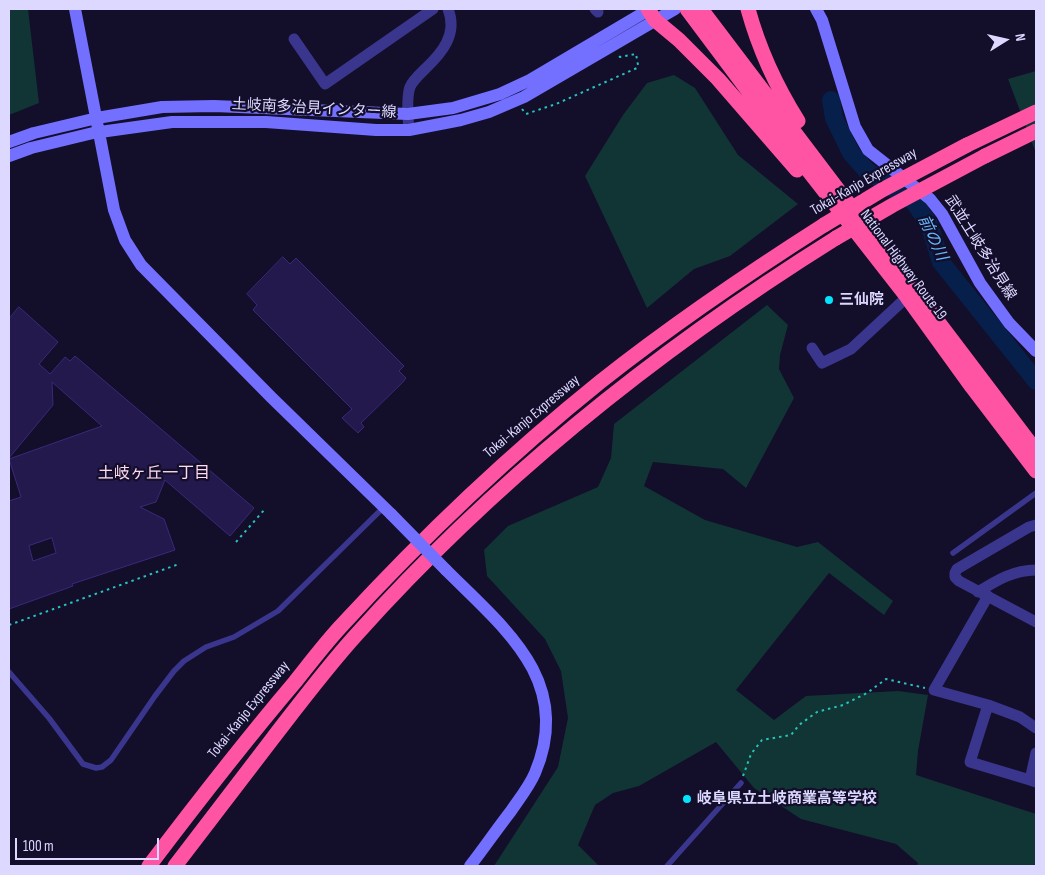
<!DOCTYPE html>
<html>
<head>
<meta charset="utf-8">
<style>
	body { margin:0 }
	#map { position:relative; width:1045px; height:875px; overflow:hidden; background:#130e2a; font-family:"Sofia Sans Condensed",sans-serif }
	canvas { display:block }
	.frame { position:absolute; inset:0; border:10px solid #dcd8ff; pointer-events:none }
	.north { position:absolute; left:980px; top:15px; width:50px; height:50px; -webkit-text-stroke:4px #130e2a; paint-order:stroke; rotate:80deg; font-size:14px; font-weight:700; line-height:20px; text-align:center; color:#dcd8ff }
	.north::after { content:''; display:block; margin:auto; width:18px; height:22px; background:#dcd8ff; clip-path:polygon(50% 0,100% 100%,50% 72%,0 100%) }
	.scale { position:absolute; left:15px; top:838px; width:144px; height:22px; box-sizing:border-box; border:2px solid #dcd8ff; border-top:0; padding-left:6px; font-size:15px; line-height:18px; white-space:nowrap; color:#dcd8ff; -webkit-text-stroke:4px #130e2a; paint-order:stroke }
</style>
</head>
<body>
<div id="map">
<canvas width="1045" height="875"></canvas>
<div class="frame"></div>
<div class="north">N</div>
<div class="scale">100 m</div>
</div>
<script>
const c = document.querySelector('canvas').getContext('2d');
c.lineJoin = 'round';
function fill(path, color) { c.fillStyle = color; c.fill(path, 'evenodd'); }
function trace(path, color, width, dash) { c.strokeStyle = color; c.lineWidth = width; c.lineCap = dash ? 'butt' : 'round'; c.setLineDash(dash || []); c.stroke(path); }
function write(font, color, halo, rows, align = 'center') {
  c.font = font + ' "Sofia Sans Condensed","Noto Sans JP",sans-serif'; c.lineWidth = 4.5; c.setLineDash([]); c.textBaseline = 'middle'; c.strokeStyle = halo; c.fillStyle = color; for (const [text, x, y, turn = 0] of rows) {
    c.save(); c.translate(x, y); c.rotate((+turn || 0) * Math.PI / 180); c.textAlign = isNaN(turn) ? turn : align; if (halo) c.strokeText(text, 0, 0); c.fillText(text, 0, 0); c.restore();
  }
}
fill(new Path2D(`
	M9,9H28L39,103L9,115Z
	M1036,71V153L1008,79Z
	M674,75L695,88L738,155L798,204L730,256L694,269L647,308L585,176L623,115L647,83Z
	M767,305L788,325L780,355L779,369L794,398L746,488L723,469L653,462L644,486L705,520L797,547L818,542L893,601L884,615L829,573L736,690L774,720L806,696L898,691L928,695L918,751L916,775L1036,814V866H917L918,863L896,844L801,819L754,788L716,742L639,786L613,793L595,805L578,845L599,866H494L558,767L568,718L561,671L545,639L487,576L484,550L508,526L598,487L611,458L614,424Z`), '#113534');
trace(new Path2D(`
	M831,100L834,118L851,153L867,171L914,202L929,224L941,262L1036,381`), '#061f4b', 18);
const building = new Path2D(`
	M283,257L290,264L296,258L404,366L399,371L406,378L403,382L361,423L364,427L358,433L342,418L352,409L253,310L257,305L247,294Z
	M19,307L58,342L39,364L50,374L65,357L70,361L75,356L254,508L230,536L165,480L156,502L140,507L164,519L175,550L72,584L73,586L9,609V501L21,497L9,459L102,426L52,382L53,405L9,458V319ZM52,538L56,553L33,561L29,546Z`);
fill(building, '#24194d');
trace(building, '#3a297b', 1);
trace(new Path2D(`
	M522,109L526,114L556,104L637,68L638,65L636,54L620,57L618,55
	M236,542L265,509
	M9,625L179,564
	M743,776L751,754L762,740L791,735L799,725L817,712L843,705L867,693L886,679L925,688`), '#26c4bc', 2, [2.5, 4]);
trace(new Path2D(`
	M953,553L1036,493
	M9,672L49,718L83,764L96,768L102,767L111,760L155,696L174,671L184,661L206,647L234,637L278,611L384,507
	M667,866L741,783`), '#3a368d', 5.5);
trace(new Path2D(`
	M595,9L598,12
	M294,39L325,84L433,9
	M409,130C408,118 406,98 410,87C413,80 420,74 425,69C442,53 458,34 448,9
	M812,348L822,363L851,349L907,297
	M1036,525L1029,527L957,569L955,573V577L959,581L1036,622
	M978,592C997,580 1014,570 1036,570
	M988,596L934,690L988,705L1020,717L1036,728
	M988,705L970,762L1030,780
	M1036,753L1030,780L1036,782`), '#3a368d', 11);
trace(new Path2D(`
	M75,9L114,210L125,240L141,265L271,397L391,514
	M816,9L822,20L855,127L868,150L930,199L942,214L980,283L1009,323L1036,351
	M9,142L34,133L97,118L162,107L214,106L408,114L453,108L500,94L530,80L650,9
	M9,156L31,148L93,133L172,122H266L376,130H409L461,120L489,112L524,97L675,9
	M446,570C504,628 574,681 535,773C529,787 519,799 511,811C497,829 484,848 470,866`), '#736fff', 12);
trace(new Path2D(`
	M648,9L655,20L679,40L718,79L797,170
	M687,9L797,156L907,297L972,387L1036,471
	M701,9L1036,451
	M748,9C759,49 776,86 798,121
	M967,145L1036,112
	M985,156L1036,131
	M149,866C196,804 244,742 295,682C311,662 326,642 343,624C423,537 508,456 600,382C672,325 747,274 824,225
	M175,866C207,824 240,781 273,738C300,703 327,667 357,634C496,479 660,348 836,238`), '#ff53a4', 15);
trace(new Path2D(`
	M391,514L446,570`), '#736fff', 12);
trace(new Path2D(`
	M824,225L882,190L967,145
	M836,238L893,205L985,156`), '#ff53a4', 15);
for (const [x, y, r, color] of [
	[829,300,5,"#04e4ff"],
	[687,799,5,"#04e4ff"]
]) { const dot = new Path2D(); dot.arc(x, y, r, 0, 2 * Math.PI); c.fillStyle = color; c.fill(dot); trace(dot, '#130e2a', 2); }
write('15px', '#dcd8ff', '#130e2a', [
	["土岐南多治見インター線",314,109,3],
	["Tokai-Kanjo Expressway",864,182,-30],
	["武並土岐多治見線",980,248,58],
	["National Highway Route 19",903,265,53],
	["Tokai-Kanjo Expressway",532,417,-40],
	["Tokai-Kanjo Expressway",249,710,-51]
]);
write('bold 15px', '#dcd8ff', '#130e2a', [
	["三仙院",839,300],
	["岐阜県立土岐商業高等学校",697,799]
], 'left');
write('italic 16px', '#66b7ff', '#130e2a', [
	["前の川",932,238,65]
]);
write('16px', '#ffdaf1', '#130e2a', [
	["土岐ヶ丘一丁目",154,474]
]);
</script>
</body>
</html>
